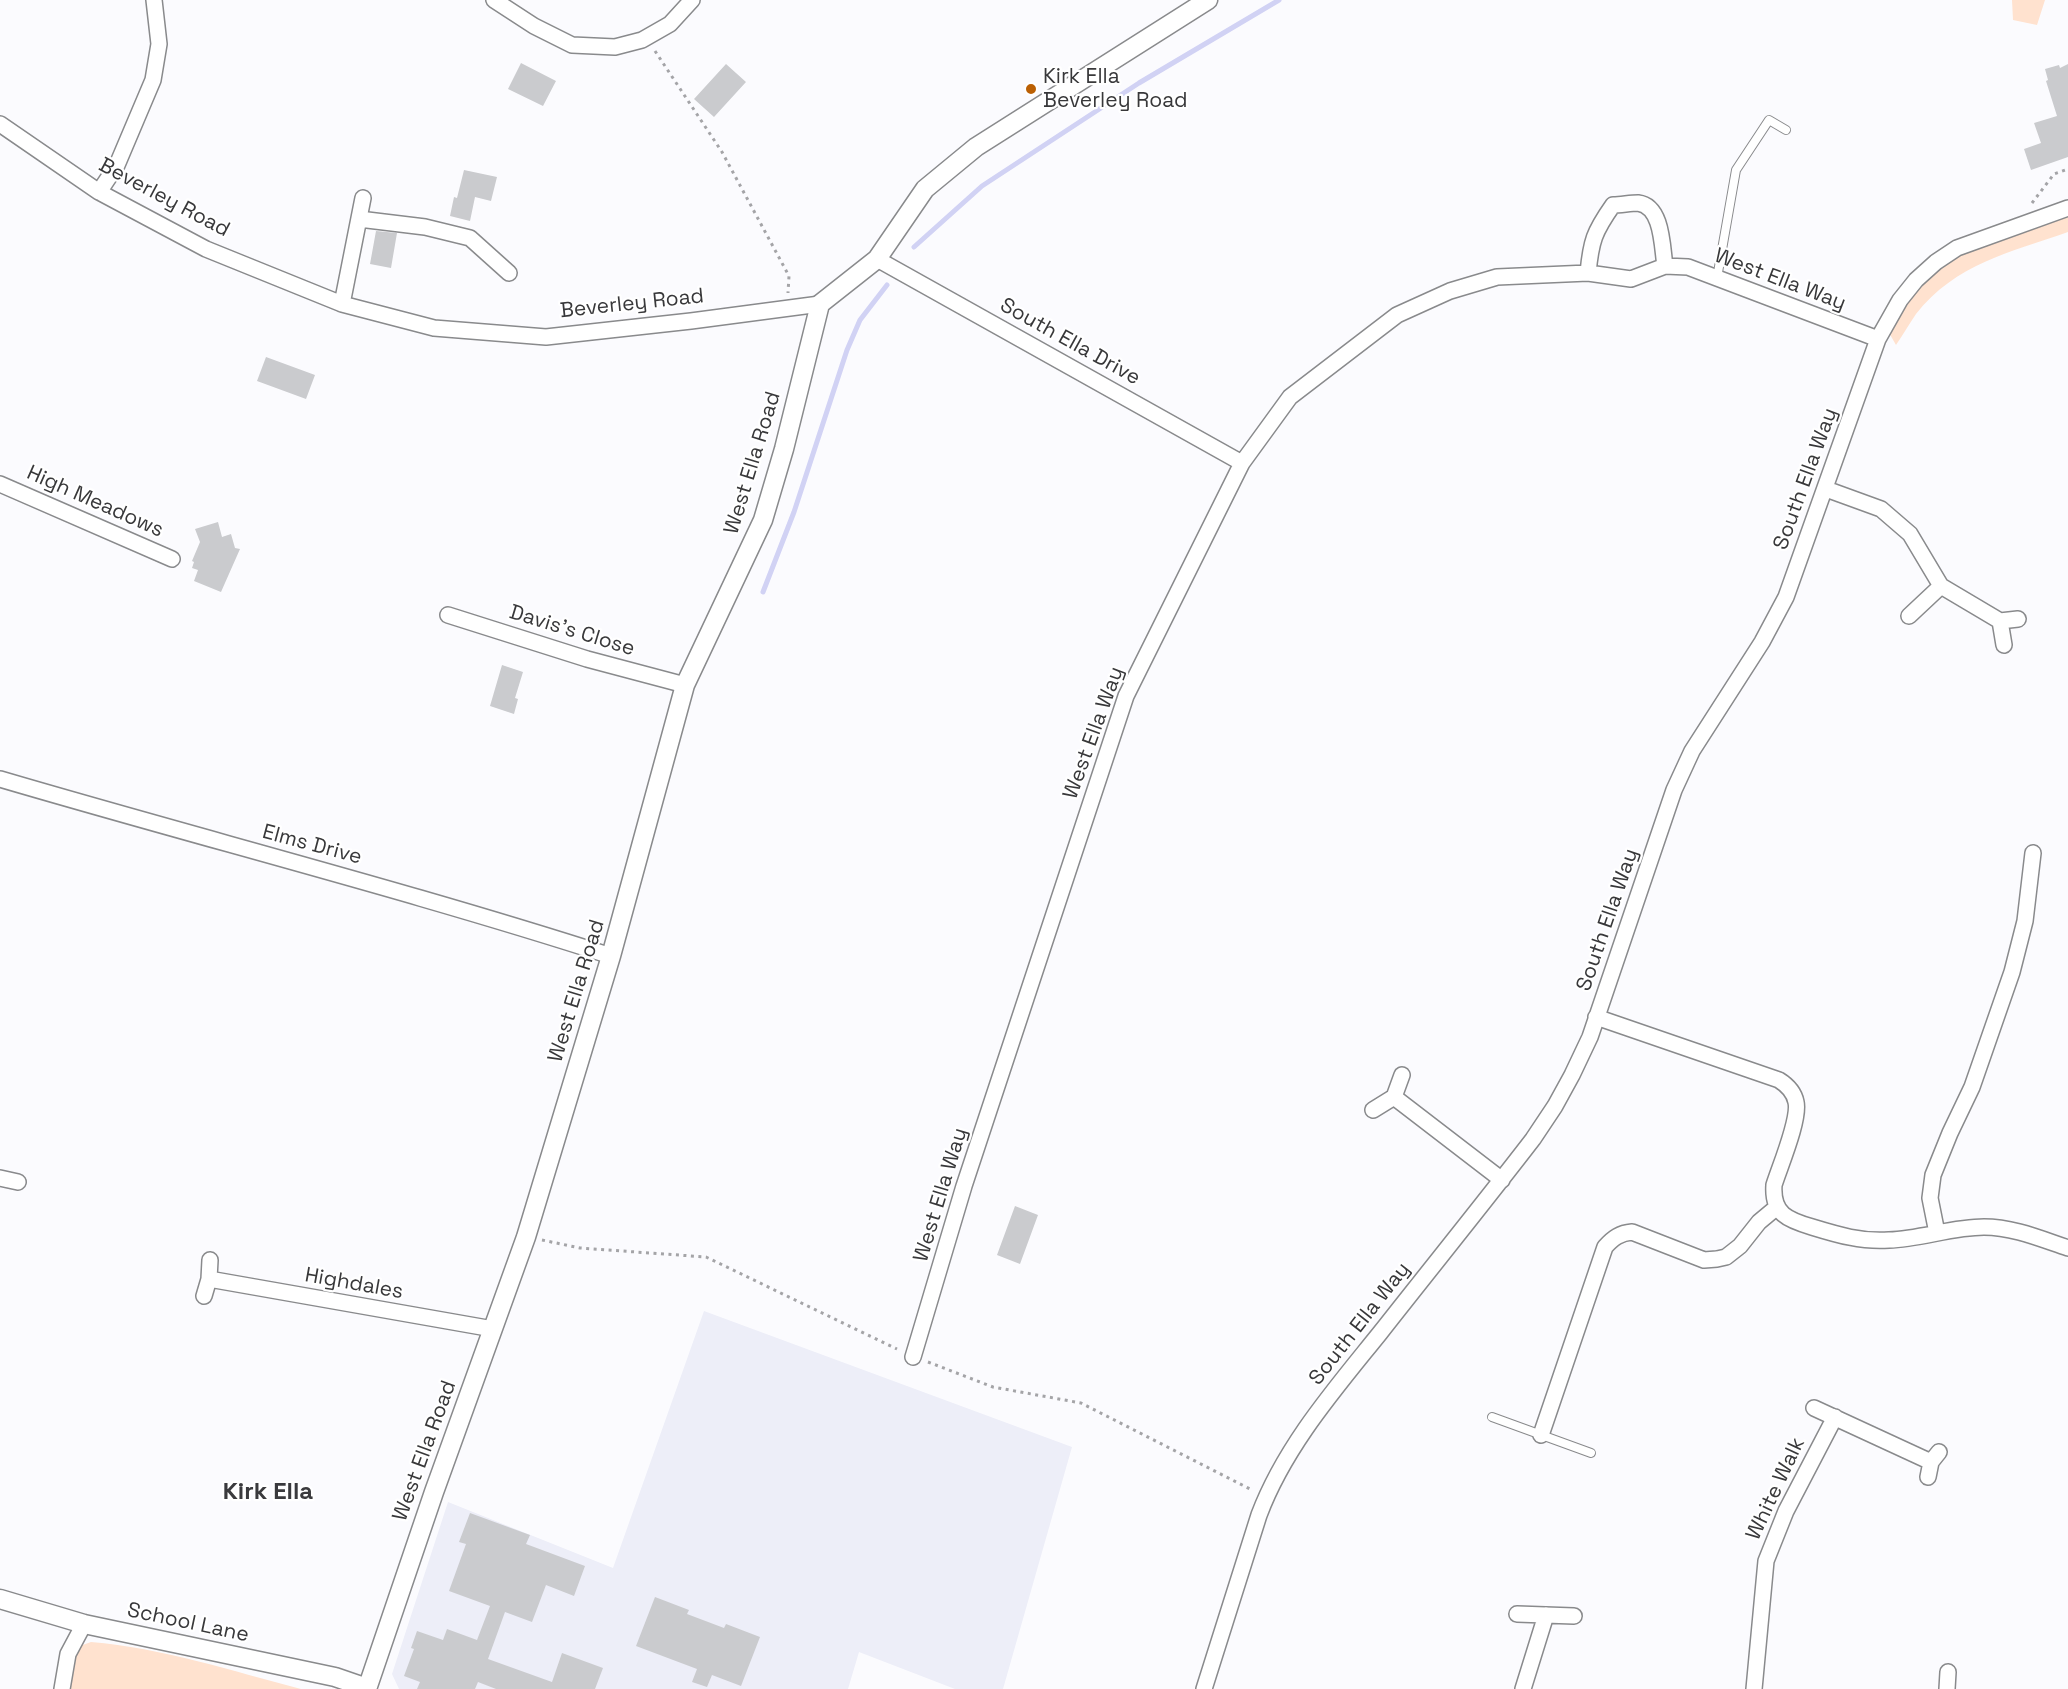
<!DOCTYPE html>
<html>
<head>
<meta charset="utf-8">
<style>
	body { margin:0 }
	canvas { display:block; background:#fbfbfe }
</style>
</head>
<body>
<canvas width="2068" height="1689"></canvas>
<script>
const c = document.querySelector('canvas').getContext('2d');
c.lineJoin = 'round';
function fill(path, color) { c.fillStyle = color; c.fill(path, 'evenodd'); }
function trace(path, color, width, dash) { c.strokeStyle = color; c.lineWidth = width; c.lineCap = dash ? 'butt' : 'round'; c.setLineDash(dash || []); c.stroke(path); }
function write(font, color, halo, rows, align = 'center') {
  c.font = font + ' "Space Grotesk",sans-serif'; c.lineWidth = 4.5; c.setLineDash([]); c.textBaseline = 'middle'; c.strokeStyle = halo; c.fillStyle = color; for (const [text, x, y, turn = 0] of rows) {
    c.save(); c.translate(x, y); c.rotate((+turn || 0) * Math.PI / 180); c.textAlign = isNaN(turn) ? turn : align; if (halo) c.strokeText(text, 0, 0); c.fillText(text, 0, 0); c.restore();
  }
}
fill(new Path2D(`
	M704,1311L1072,1447L1003,1689H955L859,1652L848,1689H399L392,1674L448,1502L613,1568Z`), '#edeef8');
fill(new Path2D(`
	M2012,0H2045L2037,25L2013,20Z
	M2068,214V232C2011,252 1955,264 1916,314C1909,324 1903,335 1896,345L1888,331L1908,298L1942,264L1969,249Z
	M91,1642C162,1648 232,1671 301,1689H67L75,1652L80,1646Z`), '#ffe2cf');
trace(new Path2D(`
	M914,247L982,186L1139,83L1279,0
	M763,592L794,512L847,350L860,320L887,285`), '#d1d2f4', 5);
fill(new Path2D(`
	M521,63L556,81L543,106L508,89Z
	M726,64L746,82L714,117L694,99Z
	M2068,64V157L2031,170L2024,149L2041,143L2034,123L2057,116L2046,81L2048,80L2045,69L2059,65L2060,68Z
	M464,170L497,177L491,201L475,197L470,221L450,216L454,197L457,198Z
	M376,231L397,233L391,268L370,264Z
	M266,357L315,375L306,399L257,381Z
	M218,522L222,537L231,534L235,548L240,549L221,592L194,581L198,570L192,568L194,562L192,561L200,542L195,529Z
	M502,665L523,672L515,698L518,699L514,714L490,706Z
	M1015,1206L1038,1215L1020,1264L997,1255Z
	M470,1513L530,1535L526,1544L585,1566L574,1596L546,1585L532,1622L505,1612L488,1659L552,1682L562,1653L603,1668L595,1689H496L478,1682L475,1689H417L420,1682L404,1676L414,1649L411,1648L417,1631L443,1640L447,1629L477,1640L490,1606L449,1591L466,1544L459,1542Z
	M655,1597L689,1610L687,1614L724,1628L726,1624L760,1637L741,1686L712,1675L707,1687L692,1682L697,1669L636,1646Z`), '#cacbce');
const service = new Path2D(`
	M1717,278L1736,170L1769,120L1786,130
	M1492,1417L1591,1453`);
const minor = new Path2D(`
	M494,0L534,26L572,45L615,47L642,40L670,24L692,0
	M0,124L99,192L206,249L342,304L434,328L546,337L691,321L820,304
	M99,192L117,165L153,80L159,44L154,0
	M359,219L425,227L470,238L509,273
	M877,259L1242,463
	M1588,273C1591,241 1594,232 1613,205C1621,205 1630,203 1638,203C1663,206 1662,248 1665,266
	M342,304L363,198
	M0,484L172,559
	M1826,489L1881,509L1910,534L1941,586L2000,621
	M448,615L587,659L685,685
	M1909,616L1941,586
	M2004,645L2000,621L2018,619
	M0,779C204,839 409,891 611,956
	M1596,1017L1779,1080C1787,1085 1794,1092 1796,1102C1800,1119 1780,1166 1774,1185C1772,1214 1788,1220 1812,1227C1838,1235 1862,1242 1889,1240C1921,1239 1952,1227 1984,1227C2013,1227 2041,1239 2068,1248
	M1394,1097L1502,1180
	M1373,1110L1394,1097L1402,1075
	M0,1178L18,1182
	M1937,1233L1930,1198L1933,1175L1950,1133L1972,1087L2012,972L2025,921L2033,853
	M209,1279L493,1329
	M204,1296L209,1279L210,1260
	M913,1357L964,1186L1126,696L1242,463L1290,397L1397,315L1450,291L1497,277L1588,273L1631,279L1665,266L1688,267L1878,339
	M1814,1408L1931,1462
	M1541,1435L1605,1247C1613,1238 1620,1233 1632,1232L1704,1260L1717,1259L1726,1257L1740,1246L1759,1222L1777,1207
	M1928,1477L1931,1462L1939,1452
	M1517,1614L1574,1616
	M62,1689L68,1654L84,1624
	M1204,1689L1259,1515C1285,1446 1335,1389 1380,1333C1431,1268 1483,1204 1533,1139L1555,1106L1572,1075L1590,1037L1674,790L1692,751L1762,642L1786,597L1878,339L1900,300L1916,280L1936,262L1957,248L2068,208
	M1523,1689L1546,1615
	M1754,1689L1766,1561L1786,1511L1835,1417
	M1947,1689L1948,1672`);
const tertiary = new Path2D(`
	M0,1599L84,1624L335,1677L367,1688
	M367,1689L434,1492L526,1237L611,956L685,685L763,520L784,449L820,304L877,259L925,189L976,147L1208,0`);
trace(service, '#898a8c', 10);
trace(minor, '#898a8c', 18);
trace(tertiary, '#898a8c', 21);
trace(new Path2D(`
	M655,51L722,152L789,276L788,293
	M2032,203L2054,174L2068,169
	M542,1240L580,1248L706,1257L897,1349
	M928,1362L993,1387L1081,1403L1252,1490`), '#a4a4a7', 3, [3, 4.5]);
trace(service, '#fff', 8);
trace(minor, '#fff', 15);
trace(tertiary, '#fff', 18);
for (const [x, y, r, color] of [
	[1031,89,6,"#bb6004"]
]) { const dot = new Path2D(); dot.arc(x, y, r, 0, 2 * Math.PI); c.fillStyle = color; c.fill(dot); trace(dot, '#fff', 2); }
write('21px', '#38383a', '#fff', [
	["Kirk Ella",1043,77],
	["Beverley Road",1043,101]
], 'left');
write('21px', '#38383a', '#fff', [
	["Beverley Road",164,198,28],
	["West Ella Way",1780,280,21],
	["Beverley Road",632,304,-6],
	["South Ella Drive",1070,342,29],
	["West Ella Road",753,463,-73],
	["South Ella Way",1806,479,-70],
	["High Meadows",95,502,24],
	["Davis's Close",572,631,17],
	["West Ella Way",1094,733,-70],
	["Elms Drive",312,845,15],
	["South Ella Way",1608,920,-71],
	["West Ella Road",577,991,-73],
	["West Ella Way",941,1195,-73],
	["Highdales",354,1284,10],
	["South Ella Way",1360,1324,-52],
	["West Ella Road",425,1451,-70],
	["White Walk",1776,1489,-65],
	["School Lane",188,1623,12]
]);
write('bold 24px', '#3a3a3d', '#fff', [
	["Kirk Ella",268,1492]
]);
</script>
</body>
</html>
